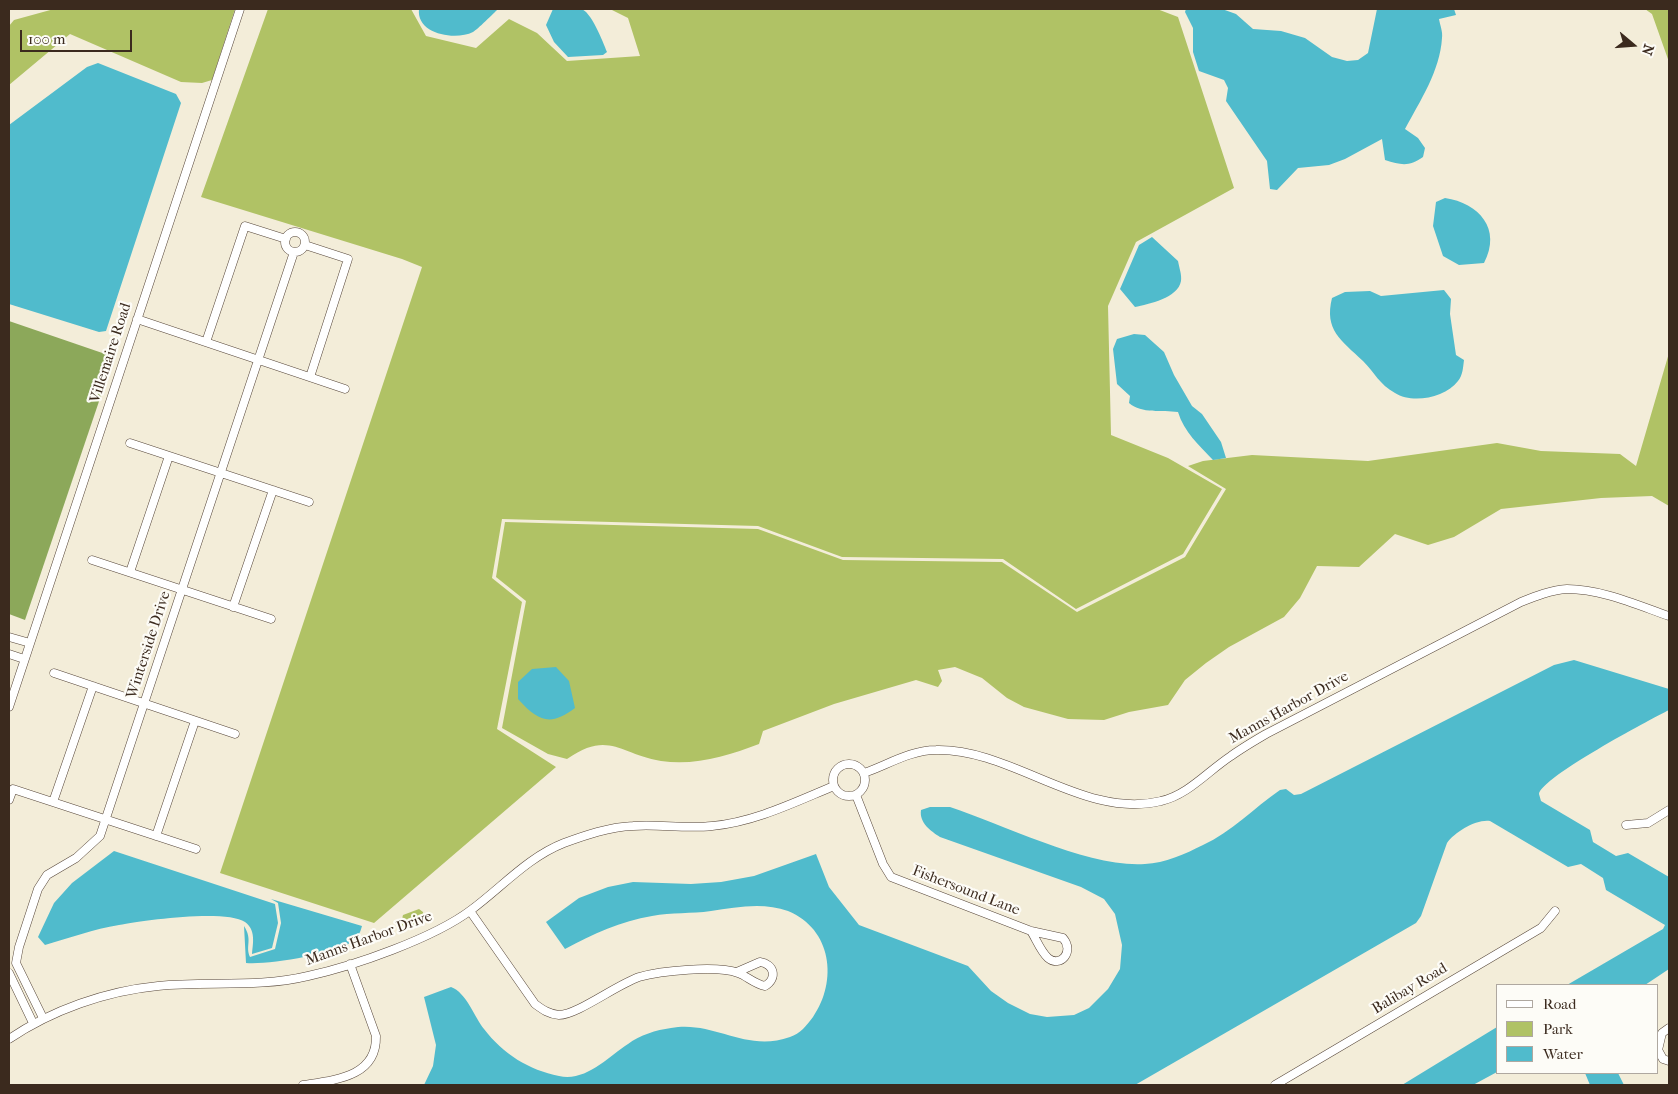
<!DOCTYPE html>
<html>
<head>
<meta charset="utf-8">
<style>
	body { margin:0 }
	#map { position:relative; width:1678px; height:1094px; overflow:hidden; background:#f3edd9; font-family:"IM FELL French Canon",serif }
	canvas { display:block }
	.frame { position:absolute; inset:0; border:10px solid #3b2a1e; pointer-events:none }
	.legend { position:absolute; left:1496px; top:984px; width:162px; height:90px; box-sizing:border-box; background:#fdfcf7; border:1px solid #afa8a0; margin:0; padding:6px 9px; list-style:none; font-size:15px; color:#3b2a1e }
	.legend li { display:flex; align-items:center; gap:10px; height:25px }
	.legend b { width:25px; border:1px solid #afa8a0 }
	.north { position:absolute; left:1608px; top:20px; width:50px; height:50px; -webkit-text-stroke:4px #fdfcf7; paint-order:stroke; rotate:108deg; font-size:14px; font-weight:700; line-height:20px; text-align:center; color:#3b2a1e }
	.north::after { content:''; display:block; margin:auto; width:18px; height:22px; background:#3b2a1e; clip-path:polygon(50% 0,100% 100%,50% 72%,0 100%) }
	.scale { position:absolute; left:20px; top:30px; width:112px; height:22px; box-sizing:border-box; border:2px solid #3b2a1e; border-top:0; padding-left:6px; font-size:15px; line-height:18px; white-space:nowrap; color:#3b2a1e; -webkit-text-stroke:4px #fdfcf7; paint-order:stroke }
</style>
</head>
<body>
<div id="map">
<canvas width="1678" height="1094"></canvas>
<div class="frame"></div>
<ul class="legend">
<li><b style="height:6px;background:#fff"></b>Road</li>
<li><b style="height:14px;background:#b0c265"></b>Park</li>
<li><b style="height:14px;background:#50bbcc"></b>Water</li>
</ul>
<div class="north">N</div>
<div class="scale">100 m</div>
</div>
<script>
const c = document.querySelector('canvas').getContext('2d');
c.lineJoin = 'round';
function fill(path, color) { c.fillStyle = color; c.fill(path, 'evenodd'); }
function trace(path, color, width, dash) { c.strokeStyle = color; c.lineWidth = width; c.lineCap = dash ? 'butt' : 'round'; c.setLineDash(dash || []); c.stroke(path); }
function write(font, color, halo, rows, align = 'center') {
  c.font = font + ' "IM FELL French Canon",serif'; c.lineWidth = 4.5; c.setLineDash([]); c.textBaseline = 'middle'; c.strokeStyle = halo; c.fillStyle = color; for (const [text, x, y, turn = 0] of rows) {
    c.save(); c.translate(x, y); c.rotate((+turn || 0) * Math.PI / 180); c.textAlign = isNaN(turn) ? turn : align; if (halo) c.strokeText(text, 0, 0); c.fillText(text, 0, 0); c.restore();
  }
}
fill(new Path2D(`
	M54,9H235L212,80L202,83L181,82L70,34L9,85V26L14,20Z
	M268,9H411L426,36L476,48L509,19L537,33L567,61L640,56L628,18L610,9H1157L1178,17L1234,188L1136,242L1108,306L1111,435L1168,458L1222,489L1183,554L1076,609L1003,559L842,557L758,526L502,519L492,578L522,602L497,729L556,767L374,923L220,873L422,267L402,259L201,197Z
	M1645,9H1669V62L1652,14Z
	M1669,353V506L1652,496L1601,498L1501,509L1454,537L1428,545L1395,534L1359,567L1317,566L1300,598L1284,617L1229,647L1206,663L1185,680L1168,705L1129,712L1104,720L1068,719L1024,707L1007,698L982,678L955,667L938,670L942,681L938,687L916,680L834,704L763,731L759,744C728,756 695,766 661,761C619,754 609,730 567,759L548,754L502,728L526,601L496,577L505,522L758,529L843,560L1002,562L1077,612L1185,557L1226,489L1188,466L1203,461L1252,455L1368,461L1497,443L1541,451L1620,454L1636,466Z
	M419,909L423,912L424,919L412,929L405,930L401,923L403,915Z`), '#b0c265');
fill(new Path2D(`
	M9,321L114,357L25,620L9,614Z`), '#8ca85a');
fill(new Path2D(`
	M419,9H498C494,13 477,30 473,32C455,41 416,34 419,9Z
	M553,9C562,9 573,7 581,9C591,11 603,42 607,52L603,55L568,57L554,42L546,25Z
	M1186,9H1222L1236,14L1253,29L1281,31L1305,38L1332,57L1347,61L1358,60L1368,53L1377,9H1454L1456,15L1439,19C1440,25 1443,32 1442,38C1440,71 1420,101 1405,129L1418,138L1425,148L1423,157C1409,167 1401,165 1385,160L1382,139L1345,159L1329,165L1298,168L1277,190L1270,189L1267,161L1226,101L1228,88L1224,80L1199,71L1193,52V28L1185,12Z
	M98,63L176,94L181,103L106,331L99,332L9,304V125L87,67Z
	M1445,198C1479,203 1502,229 1484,263L1459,265L1443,256L1433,226L1436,202Z
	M1152,237L1178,261C1179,267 1182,275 1181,281C1178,298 1149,304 1135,307L1120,289L1139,245Z
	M1444,290L1451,299L1450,314L1456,355L1464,360C1463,367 1463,375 1458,381C1445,398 1412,404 1395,393C1379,384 1375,373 1363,361C1341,340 1324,330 1332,298L1345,292L1370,291L1381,296Z
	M1134,334L1145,335L1164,352L1174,375L1192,406L1202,414L1221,442L1226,458L1213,460C1199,445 1184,432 1178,412C1162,410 1142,414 1129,403L1130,396L1117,384L1113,349L1117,339Z
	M1574,660L1669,689V710C1649,720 1542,777 1539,794L1541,801L1590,830L1593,842L1616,856L1628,853L1669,877V969L1645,985H1567L1663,929L1665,925L1606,890L1603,878L1581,864L1568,867L1490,821C1476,819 1455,832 1447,843L1421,916L1416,923L1135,1085H424L433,1066L436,1045L424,997L451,987C466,992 475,1018 484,1029C503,1054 529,1070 559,1076C586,1082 608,1057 628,1044C640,1035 656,1030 671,1028C714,1020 745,1053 790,1037C800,1034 807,1025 813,1017C838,981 832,929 788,911C764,902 736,907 711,911C691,914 672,912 652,916C621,921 593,934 565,949L546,922L579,898L608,887L633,882L691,884L721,882L754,876L816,854L829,887L859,925L968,966L991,991L1008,1003L1030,1014L1047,1017L1074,1015L1089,1008L1108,989L1120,969L1122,945L1115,914L1104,899L1081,887L940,837C931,831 919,823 921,810L930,807H950C1005,825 1089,868 1145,864C1165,863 1185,854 1203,845C1231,832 1254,808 1280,790L1286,789L1294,795L1301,794L1554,665Z
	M556,667L569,681L575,708C550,727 538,721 518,699V682L532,669Z
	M114,851L275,904L278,923L272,948L252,954C253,943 256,930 245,922C226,909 144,920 119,925C94,929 69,938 45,945L38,937L54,903L72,883Z
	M271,899L362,926C360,933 358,938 352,942C332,954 269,965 246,963L244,926C253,940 245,946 250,957L275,949L281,923L278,903Z
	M1497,1027V1072L1473,1085H1402Z
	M1585,1073H1618L1624,1085H1590Z`), '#50bbcc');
const street = new Path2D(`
	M285 242a10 10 0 1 1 20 0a10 10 0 1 1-20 0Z
	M305,245L348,259L310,377
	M137,319L345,389
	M206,342L245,226L286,239
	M130,443L309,502
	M92,560L271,619
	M130,572L169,456
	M233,607L273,490
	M9,637L30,643
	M9,654L24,659
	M54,673L235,734
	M9,707L240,9
	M833 780a16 16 0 1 1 32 0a16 16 0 1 1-32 0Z
	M864,773C887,765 911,750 936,750C1012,748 1084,820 1161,801C1188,795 1208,771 1231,756C1242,748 1254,741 1266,734L1521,602C1536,596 1551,590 1567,589C1601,589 1637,605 1669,616
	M856,795L883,864L891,877L1031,931L1063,938C1075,952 1060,968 1048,958C1041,952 1036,939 1031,931
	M9,800L13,789L196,849
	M53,802L93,686
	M1626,825L1648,823L1669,810
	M156,836L195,721
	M470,911L535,1004C543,1010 549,1014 559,1015C577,1015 616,985 639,977C660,971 717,965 738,973C747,976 754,984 765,986C778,978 774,964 760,962L737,972
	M9,973L33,1023
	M43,1018L16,963L19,947L38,889L47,875L76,858L100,836L294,252
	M1669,1028L1662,1033L1658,1050L1663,1059L1669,1061
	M9,1039C52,1010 106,991 158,986C208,981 258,988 308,976C354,966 434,938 471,910C501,888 528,857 564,843C586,835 609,827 633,826C659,824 686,829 712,826C755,822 795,802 834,786
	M303,1085C335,1080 377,1077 376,1036L350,964
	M1275,1085L1541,928L1555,911`);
trace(street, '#57473a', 9);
trace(street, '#fff', 8);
write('15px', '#3b2a1e', '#fdfcf7', [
	["Villemaire Road",111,353,-72],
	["Winterside Drive",149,645,-72],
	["Manns Harbor Drive",1289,708,-29],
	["Fishersound Lane",966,891,21],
	["Manns Harbor Drive",369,939,-20],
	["Balibay Road",1410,989,-31]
]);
</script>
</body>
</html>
